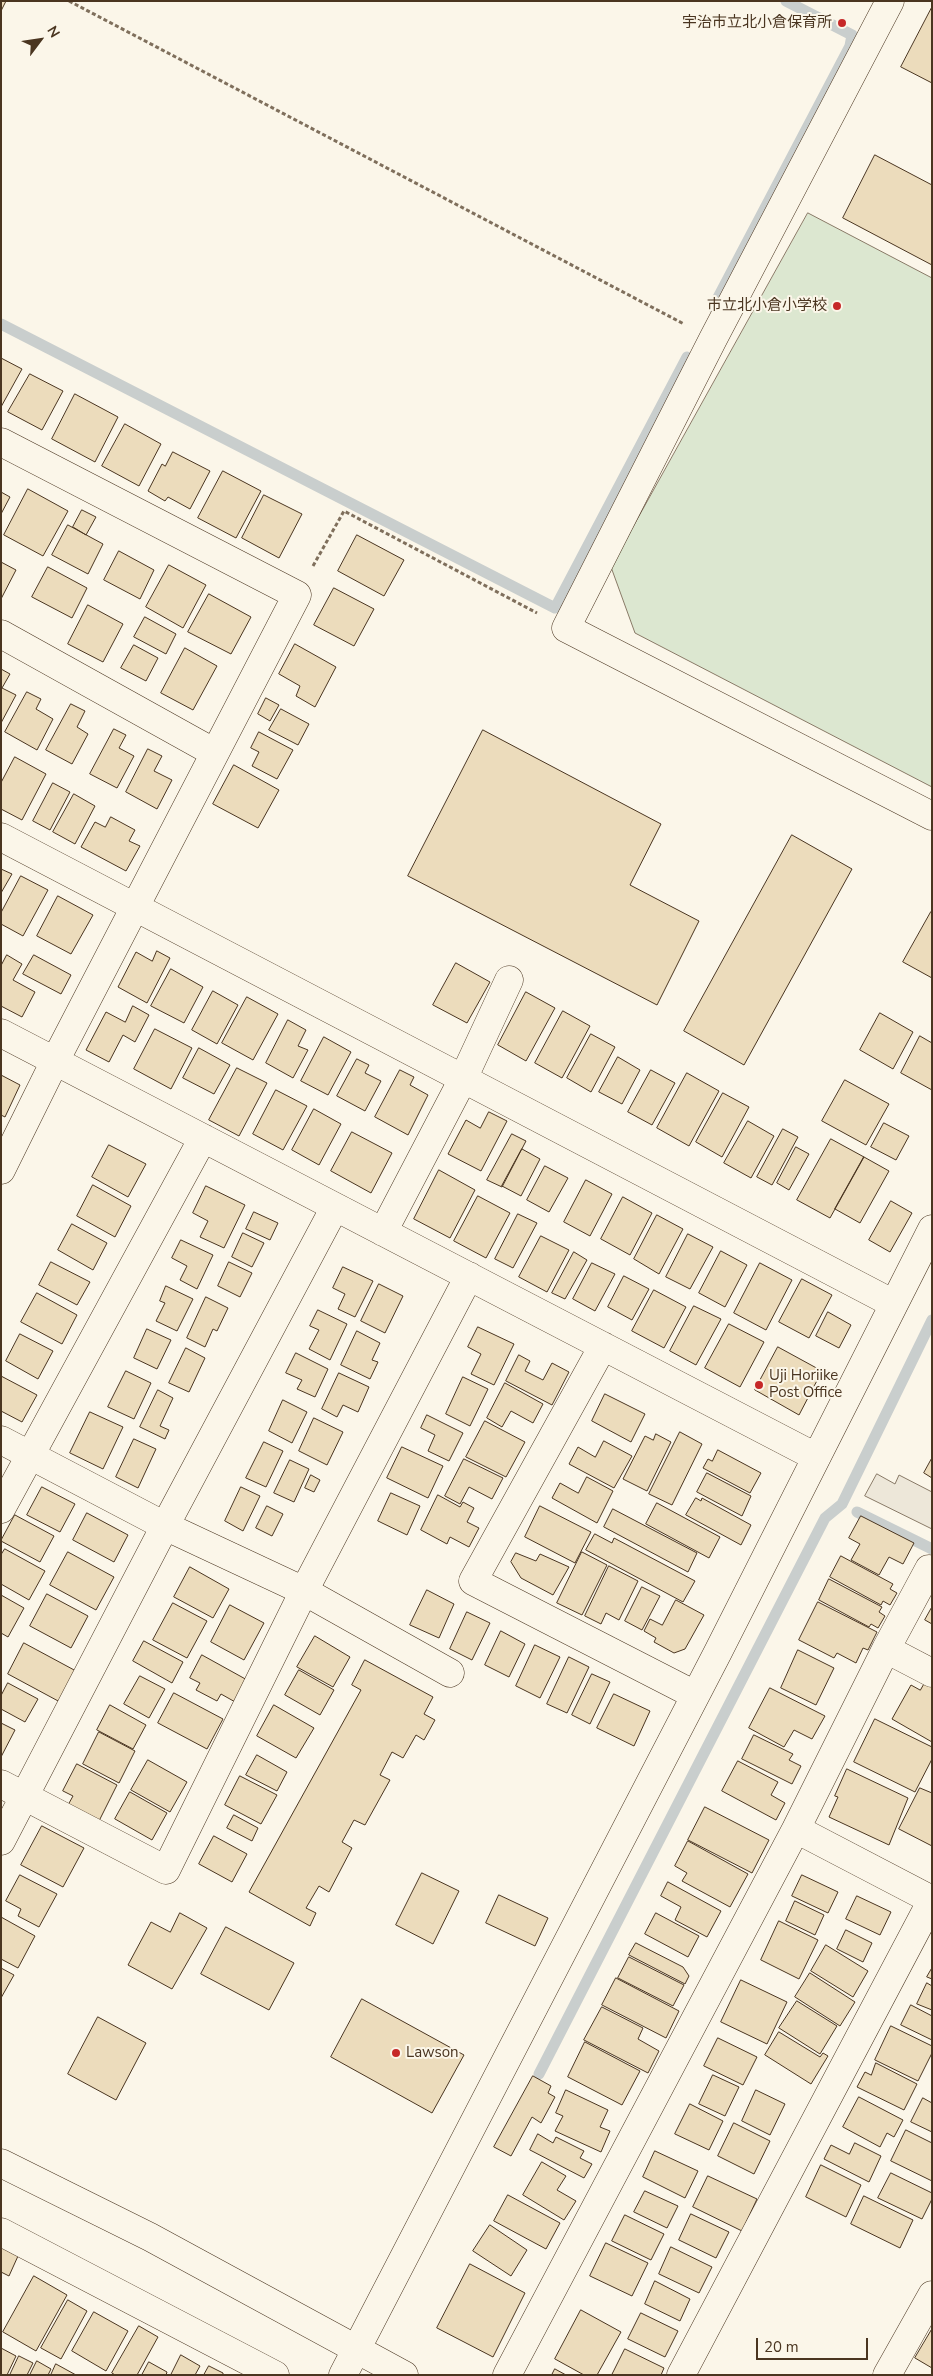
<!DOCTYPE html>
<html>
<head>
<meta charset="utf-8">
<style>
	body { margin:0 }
	#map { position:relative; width:933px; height:2376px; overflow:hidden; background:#fbf6e9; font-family:"Nunito Sans",sans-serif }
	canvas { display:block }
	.frame { position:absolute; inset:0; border:2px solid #4a3520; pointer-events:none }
	.north { position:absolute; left:15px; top:15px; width:50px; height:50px; -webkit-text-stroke:4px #fbf6e9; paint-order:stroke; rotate:59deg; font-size:14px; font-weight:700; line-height:20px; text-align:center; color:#4a3520 }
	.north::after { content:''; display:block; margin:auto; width:18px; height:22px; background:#4a3520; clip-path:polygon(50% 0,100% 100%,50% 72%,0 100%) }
	.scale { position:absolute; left:756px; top:2338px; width:112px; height:22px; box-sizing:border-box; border:2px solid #4a3520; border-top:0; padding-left:6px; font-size:15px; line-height:18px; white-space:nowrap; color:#4a3520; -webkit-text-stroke:4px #fbf6e9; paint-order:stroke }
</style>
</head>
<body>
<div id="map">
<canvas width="933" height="2376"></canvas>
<div class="frame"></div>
<div class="north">N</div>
<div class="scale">20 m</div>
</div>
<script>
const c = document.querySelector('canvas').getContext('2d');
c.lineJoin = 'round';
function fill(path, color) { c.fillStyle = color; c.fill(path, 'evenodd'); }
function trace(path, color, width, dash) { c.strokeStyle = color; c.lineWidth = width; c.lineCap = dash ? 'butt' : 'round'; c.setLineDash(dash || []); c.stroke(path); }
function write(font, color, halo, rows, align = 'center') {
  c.font = font + ' "Nunito Sans","Noto Sans JP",sans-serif'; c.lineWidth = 4; c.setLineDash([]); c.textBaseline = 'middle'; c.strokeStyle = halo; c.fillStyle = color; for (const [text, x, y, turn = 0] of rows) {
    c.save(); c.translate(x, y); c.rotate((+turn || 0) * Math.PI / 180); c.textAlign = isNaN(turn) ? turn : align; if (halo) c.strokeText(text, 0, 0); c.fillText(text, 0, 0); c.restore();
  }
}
const green = new Path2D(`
	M808,213L932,278V787L635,633L611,567Z`);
fill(green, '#dce7d0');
trace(green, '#887966', 1);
const parking = new Path2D(`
	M877,1474L895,1484L899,1475L932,1492V1529L865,1496Z`);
fill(parking, '#ede7d9');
trace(parking, '#887966', 1);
trace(new Path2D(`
	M713,307L850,46L852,35L786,1
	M1,324L555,608L687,357
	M857,1512L932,1549
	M539,2074L825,1518L842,1504L932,1320`), '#c9cecd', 11);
const building = new Path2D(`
	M1,1H6L1,11Z
	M932,7V83L901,67Z
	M875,155L932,185V265L843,218Z
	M1,358L22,369L1,407Z
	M30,374L63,391L42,430L8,412Z
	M75,394L118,417L95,462L52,439Z
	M125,424L161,444L139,486L102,466Z
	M173,452L210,471L190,509L168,497L165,501L148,491L162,464L165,466Z
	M223,471L261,491L236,538L198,518Z
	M28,489L68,511L43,556L4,535Z
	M1,492L10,497L1,514Z
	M264,495L302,514L279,558L242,538Z
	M82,510L96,517L86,535L73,527Z
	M68,525L103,544L88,574L52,555Z
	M357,535L404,560L384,596L338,571Z
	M119,551L154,570L140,599L104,580Z
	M1,562L16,570L1,599Z
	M169,565L206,585L183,628L146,607Z
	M48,567L87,588L72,618L32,597Z
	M334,588L374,609L354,646L314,625Z
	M209,594L251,617L231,654L188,632Z
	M88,605L123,624L103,662L68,644Z
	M145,617L176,634L166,654L134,637Z
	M295,644L336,667L315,707L296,696L300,686L279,674Z
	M134,645L158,658L146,681L121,668Z
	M185,648L217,666L193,710L161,693Z
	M1,669L10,674L2,688L16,695L1,723Z
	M27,692L41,699L36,709L53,719L37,750L5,732Z
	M266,698L279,705L270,721L258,714Z
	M71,704L85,711L77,727L88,734L72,764L46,750Z
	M281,709L309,724L298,745L269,730Z
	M114,729L126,735L119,748L134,756L117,788L90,774Z
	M483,730L661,824L630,885L699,921L657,1005L408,876Z
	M259,732L293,750L277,779L252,766L259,752L251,748Z
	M148,749L162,756L154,771L172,780L157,809L126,792Z
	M15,757L46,774L22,820L1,809V783Z
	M234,765L279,790L258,828L213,804Z
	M53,783L70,792L50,830L33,821Z
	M74,794L95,806L75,844L53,832Z
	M111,817L135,830L129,841L140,846L126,871L81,847L95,822L105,827Z
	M792,835L852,869L744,1065L684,1031Z
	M1,869L12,874L1,893Z
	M21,876L48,890L23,936L1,924V913Z
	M58,896L93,915L71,954L37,936Z
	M931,912L932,913V978L903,962Z
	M157,951L170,958L147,1003L118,987L136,952L152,961Z
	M7,955L22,964L13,980L35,992L22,1017L1,1006V966Z
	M34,955L71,975L61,994L23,974Z
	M456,963L490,982L467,1023L433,1005Z
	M171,969L203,987L184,1023L151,1006Z
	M213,991L238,1005L217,1044L192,1030Z
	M526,992L555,1008L526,1061L498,1045Z
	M247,997L278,1014L253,1060L222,1043Z
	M133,1006L149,1015L135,1042L123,1035L109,1062L86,1050L106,1012L125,1022Z
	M563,1011L590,1026L562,1078L535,1063Z
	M880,1013L913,1032L893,1069L860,1050Z
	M288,1020L306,1030L298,1046L308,1050L293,1078L266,1063Z
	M155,1029L192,1048L171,1089L134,1069Z
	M591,1034L615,1047L591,1092L567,1078Z
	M920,1036L932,1043V1090L901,1073Z
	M324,1037L351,1052L328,1095L301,1081Z
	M199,1048L230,1065L214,1094L183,1078Z
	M618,1057L640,1070L622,1104L599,1092Z
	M357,1059L369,1065L365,1073L381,1081L365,1111L337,1096Z
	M237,1068L267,1083L239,1136L209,1120Z
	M400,1070L414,1077L410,1085L428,1095L408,1135L375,1117Z
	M651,1070L675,1083L652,1125L628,1112Z
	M687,1073L719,1091L689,1146L657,1128Z
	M1,1075L20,1085L5,1117L1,1115Z
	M845,1080L889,1104L866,1145L822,1121Z
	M276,1090L307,1106L283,1150L253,1134Z
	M723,1093L749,1107L722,1157L696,1142Z
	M314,1109L341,1124L319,1165L292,1150Z
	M489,1112L507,1121L481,1171L448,1154L466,1120L480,1128Z
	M748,1121L774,1136L751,1178L724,1163Z
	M884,1123L909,1136L896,1160L871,1147Z
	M783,1129L798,1137L772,1185L757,1177Z
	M352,1132L392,1153L371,1193L331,1171Z
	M512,1134L526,1141L502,1187L487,1180Z
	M831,1139L864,1157L830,1218L797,1200Z
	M109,1145L146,1164L128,1197L92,1177Z
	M796,1147L809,1154L789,1190L777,1183Z
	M522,1149L540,1159L521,1196L502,1186Z
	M864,1157L889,1171L860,1223L835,1209Z
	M545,1166L568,1178L549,1212L527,1200Z
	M439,1170L475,1190L450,1238L414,1219Z
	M586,1180L612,1194L590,1236L564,1222Z
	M93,1185L131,1206L115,1237L77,1216Z
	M206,1186L245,1205L224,1248L200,1237L208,1221L193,1213Z
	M478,1196L510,1213L486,1258L454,1241Z
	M623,1197L652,1213L630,1255L601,1239Z
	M891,1201L912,1213L890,1252L869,1240Z
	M254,1212L278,1223L270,1240L246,1229Z
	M518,1214L537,1223L513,1268L495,1259Z
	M657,1215L683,1229L659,1274L634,1259Z
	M72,1224L107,1243L93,1270L58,1250Z
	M243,1233L264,1243L252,1267L232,1257Z
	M688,1234L713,1247L690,1289L666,1277Z
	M541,1236L569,1250L547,1292L519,1277Z
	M181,1240L213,1255L197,1289L180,1280L187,1266L172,1258Z
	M721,1251L747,1265L725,1307L699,1293Z
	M574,1252L587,1260L565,1299L552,1293Z
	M51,1262L90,1282L77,1305L39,1285Z
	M229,1262L252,1273L240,1297L218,1286Z
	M592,1263L615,1274L595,1311L573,1299Z
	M760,1263L792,1280L766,1330L734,1313Z
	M343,1267L373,1281L355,1317L338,1309L345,1294L333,1288Z
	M624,1276L649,1289L632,1320L608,1307Z
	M802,1279L832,1295L809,1338L779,1322Z
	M379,1284L403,1296L385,1333L361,1321Z
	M166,1286L193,1299L177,1331L156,1321L165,1303L160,1301Z
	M654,1290L686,1307L664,1348L632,1331Z
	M37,1293L77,1315L62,1344L21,1322Z
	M206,1297L228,1308L217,1331L213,1329L205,1347L187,1338Z
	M694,1306L721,1319L696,1365L670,1351Z
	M318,1310L347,1324L330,1360L309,1349L319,1330L310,1326Z
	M828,1312L851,1325L839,1348L816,1336Z
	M729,1324L764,1342L740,1387L705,1368Z
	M478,1327L514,1344L494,1385L471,1374L481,1354L468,1347Z
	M147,1329L171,1340L157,1369L134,1358Z
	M357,1331L380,1343L372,1360L378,1362L370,1379L341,1365Z
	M20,1334L53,1351L38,1379L6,1361Z
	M778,1347L822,1371L799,1415L755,1390Z
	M186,1348L205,1358L189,1392L169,1383Z
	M296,1353L328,1369L315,1397L297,1389L302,1380L286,1373Z
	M519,1355L530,1361L525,1371L543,1380L552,1363L569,1372L552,1405L506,1381Z
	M126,1371L151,1383L134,1419L108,1407Z
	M339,1373L369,1387L358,1412L343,1405L337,1417L322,1409Z
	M1,1376L37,1395L22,1422L1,1411Z
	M463,1377L488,1389L470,1426L446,1414Z
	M505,1383L543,1404L533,1423L511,1411L502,1427L487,1418Z
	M158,1390L173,1398L160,1426L169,1430L165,1439L140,1427Z
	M605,1394L645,1414L631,1442L592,1421Z
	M283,1400L307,1412L292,1443L269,1431Z
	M90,1412L123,1427L103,1469L70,1453Z
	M427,1415L463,1433L449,1461L428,1451L435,1435L421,1428Z
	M314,1418L343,1432L327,1465L299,1451Z
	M485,1421L525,1442L506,1477L466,1457Z
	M680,1432L702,1444L672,1505L649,1494Z
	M656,1434L671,1442L647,1491L623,1479L645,1436L653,1440Z
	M134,1439L156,1449L138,1488L116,1477Z
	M604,1441L632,1456L614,1488L569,1464L578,1447L595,1457Z
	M264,1442L283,1451L266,1487L246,1478Z
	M402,1447L443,1466L428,1498L387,1478Z
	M718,1450L761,1473L750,1493L703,1468L708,1459L712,1461Z
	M932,1458V1478L924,1473Z
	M464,1459L503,1478L492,1499L469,1487L460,1504L445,1496Z
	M290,1460L309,1469L294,1502L274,1493Z
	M707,1473L751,1496L742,1516L697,1492Z
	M311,1475L320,1480L314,1492L305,1488Z
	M587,1477L613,1491L597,1523L552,1498L560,1483L578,1493Z
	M42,1487L75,1504L60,1532L27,1515Z
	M241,1487L260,1496L243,1531L225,1521Z
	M391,1493L420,1506L407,1535L378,1521Z
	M438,1495L460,1507L463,1502L474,1508L467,1522L479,1528L469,1547L450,1537L447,1544L421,1530Z
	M696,1498L701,1501L702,1498L751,1525L741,1545L686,1515Z
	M657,1503L720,1537L709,1558L646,1524Z
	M267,1506L283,1514L272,1536L256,1528Z
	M540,1506L591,1532L575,1563L525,1537Z
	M613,1509L697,1553L688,1572L604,1527Z
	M87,1513L128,1535L114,1562L73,1540Z
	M15,1515L54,1536L40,1562L1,1541Z
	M861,1516L914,1543L903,1564L889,1557L879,1575L851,1560L860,1544L849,1538Z
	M595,1534L612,1543L614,1538L695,1581L683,1602L586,1550Z
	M5,1549L45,1571L29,1600L1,1584V1555Z
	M68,1552L114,1577L96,1610L50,1585Z
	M582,1552L607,1565L582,1615L557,1603Z
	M516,1553L536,1561L540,1554L569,1567L553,1595L521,1578L511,1562Z
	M841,1556L893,1584L890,1589L897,1593L890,1605L883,1601L881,1605L830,1577Z
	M609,1566L638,1581L619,1620L606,1613L601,1624L585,1616Z
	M190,1567L229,1589L213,1618L174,1597Z
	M829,1579L882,1607L879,1612L885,1616L878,1628L871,1624L869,1627L819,1600Z
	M642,1587L660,1596L642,1630L625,1621Z
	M427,1590L454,1604L439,1638L410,1625Z
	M47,1594L88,1616L71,1648L30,1626Z
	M1,1595L24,1608L8,1637L1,1633Z
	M676,1600L704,1615L685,1649L674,1653L654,1642L656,1638L644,1631L650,1619L662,1625Z
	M818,1602L877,1632L868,1650L863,1648L856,1663L837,1653L834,1658L799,1640Z
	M173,1603L207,1621L187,1658L153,1640Z
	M230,1605L264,1623L244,1660L211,1642Z
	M932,1607V1624L925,1620Z
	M467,1612L490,1623L472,1660L450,1649Z
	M501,1631L525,1644L509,1677L485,1665Z
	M315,1636L350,1657L333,1687L297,1667Z
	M144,1641L183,1662L172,1683L133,1661Z
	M24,1643L76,1671L60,1702L8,1674Z
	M535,1645L560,1657L540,1698L516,1686Z
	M798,1650L834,1668L816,1705L781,1688Z
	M202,1655L249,1681L237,1703L221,1694L217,1701L196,1690L200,1683L190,1678Z
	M569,1657L589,1667L567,1713L547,1704Z
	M365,1660L433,1697L424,1714L435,1720L424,1740L416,1735L403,1758L392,1752L380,1775L390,1780L365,1825L354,1820L342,1842L352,1848L329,1892L319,1886L306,1908L316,1913L310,1926L249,1892L361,1690L352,1685Z
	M299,1670L334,1690L320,1715L285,1695Z
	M592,1674L610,1682L590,1724L572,1715Z
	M140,1676L165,1689L149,1718L124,1704Z
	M926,1681L932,1685V1742L892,1719L911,1685L920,1690Z
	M8,1683L38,1699L25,1722L1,1709V1696Z
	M770,1688L825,1716L812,1739L794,1730L784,1747L749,1728Z
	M174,1693L223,1719L207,1749L158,1723Z
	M614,1694L650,1711L634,1746L597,1728Z
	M110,1705L146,1725L133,1749L97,1730Z
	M274,1705L314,1728L296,1758L257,1736Z
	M875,1719L932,1747V1759L915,1792L854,1762Z
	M1,1723L15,1730L1,1757Z
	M99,1732L135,1751L119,1783L83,1764Z
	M754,1735L793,1754L789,1760L801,1766L792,1784L742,1759Z
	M257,1755L287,1772L277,1791L246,1775Z
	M148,1760L187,1782L170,1812L131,1790Z
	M738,1761L778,1782L771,1795L785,1803L776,1820L722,1791Z
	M77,1764L117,1785L99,1821L68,1805L73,1796L63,1791Z
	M847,1769L908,1798L889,1845L829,1817L838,1797L835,1796Z
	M240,1776L277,1795L261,1824L225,1805Z
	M920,1788L932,1793V1846L899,1829Z
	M130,1792L167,1813L152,1840L115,1819Z
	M705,1807L769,1840L752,1873L688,1840Z
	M234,1815L258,1828L252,1841L227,1828Z
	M42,1826L84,1848L63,1887L21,1865Z
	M214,1836L247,1854L232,1882L199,1864Z
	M688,1841L748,1874L730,1907L682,1881L687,1873L675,1866Z
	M422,1873L459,1891L433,1944L396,1925Z
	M20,1875L57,1894L39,1927L18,1916L21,1909L6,1901Z
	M802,1875L838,1892L828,1913L792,1896Z
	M668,1882L721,1911L707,1937L675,1920L681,1907L661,1896Z
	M499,1895L548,1918L535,1946L486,1923Z
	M857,1896L891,1912L880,1935L846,1919Z
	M795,1901L824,1915L815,1935L786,1921Z
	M180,1913L207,1928L172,1989L128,1965L151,1922L170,1932Z
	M656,1913L699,1936L688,1957L645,1934Z
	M1,1917L35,1936L18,1968L1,1959Z
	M779,1921L818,1940L799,1979L761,1960Z
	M226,1927L294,1963L269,2010L201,1974Z
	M846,1930L872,1943L863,1962L837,1949Z
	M636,1943L683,1967L689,1976L685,1984L629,1955Z
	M826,1945L868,1971L853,1997L811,1971Z
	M629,1957L684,1985L673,2006L618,1978Z
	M1,1968L14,1975L1,1998Z
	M932,1968V1979L927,1977Z
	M810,1973L855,2002L840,2026L795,1997Z
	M616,1978L679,2011L666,2038L602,2005Z
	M741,1980L787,2002L767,2044L721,2022Z
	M927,1983L932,1986V2010L917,2004Z
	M362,1999L464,2055L432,2113L331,2057Z
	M797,2001L837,2026L820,2054L779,2028Z
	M911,2005L932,2016V2040L901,2025Z
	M602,2007L643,2028L638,2039L659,2051L648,2073L584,2040Z
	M98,2017L146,2043L116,2100L68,2074Z
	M891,2026L932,2046V2053L918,2081L875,2060Z
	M779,2032L820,2057L823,2053L828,2056L811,2084L765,2055Z
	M718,2038L757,2057L743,2085L704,2066Z
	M585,2042L640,2071L622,2105L568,2077Z
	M876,2063L917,2084L904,2110L857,2087L865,2072L871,2075Z
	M713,2075L739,2087L725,2116L699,2104Z
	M533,2076L551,2086L548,2093L555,2097L541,2123L532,2117L511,2156L494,2147Z
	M566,2090L608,2110L600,2127L610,2131L601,2152L555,2131L563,2116L556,2113Z
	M756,2090L785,2104L770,2135L742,2121Z
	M859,2097L903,2120L894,2137L887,2133L880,2147L843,2127Z
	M923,2098L932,2103V2132L911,2122Z
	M690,2104L723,2121L709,2150L675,2134Z
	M734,2123L770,2141L754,2174L718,2156Z
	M906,2130L932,2143V2181L891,2161Z
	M538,2134L553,2143L556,2137L584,2151L580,2158L592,2164L584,2178L530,2150Z
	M855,2143L881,2156L869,2182L824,2159L831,2145L849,2154Z
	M655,2151L698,2171L685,2198L643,2177Z
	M542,2162L566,2176L557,2190L576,2201L564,2220L523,2195Z
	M821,2165L861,2185L846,2217L806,2197Z
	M891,2173L932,2193V2199L922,2219L878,2198Z
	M708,2176L757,2199L742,2231L693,2207Z
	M645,2191L678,2206L667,2228L634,2212Z
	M508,2195L560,2223L546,2249L494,2221Z
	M864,2196L913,2220L900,2248L851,2224Z
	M691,2214L729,2232L716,2258L679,2240Z
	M625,2215L664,2234L651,2260L612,2241Z
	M490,2225L527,2250L511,2276L473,2251Z
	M606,2243L648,2263L632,2296L590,2276Z
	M1,2247L18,2256L9,2276L1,2272Z
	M671,2247L712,2267L699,2293L659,2274Z
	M470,2264L525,2293L493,2357L437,2328Z
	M34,2276L67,2295L36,2351L3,2332Z
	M655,2281L690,2299L680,2321L645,2304Z
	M68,2300L87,2311L61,2359L41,2348Z
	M581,2310L621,2332L597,2375H584L555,2359Z
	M94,2312L128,2331L106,2371L72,2351Z
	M641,2313L678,2331L665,2357L628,2339Z
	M139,2326L158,2337L137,2375H115L112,2373Z
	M932,2329V2368L915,2358Z
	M1,2348L16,2356L7,2375H1Z
	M625,2349L664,2368L661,2375H612Z
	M181,2355L200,2366L195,2375H171Z
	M19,2356L33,2363L27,2375H10Z
	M37,2361L51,2369L48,2375H30Z
	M149,2362L167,2372L166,2375H142Z
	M56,2364L76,2375H51Z
	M209,2366L223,2373V2375H204Z
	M555,2369L566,2375H552Z`);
fill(building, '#ecdcbc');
trace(building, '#4a3520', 1);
const street = new Path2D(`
	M890,1L713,339L566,628L932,816
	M1,442L297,595L55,1061L1,1170
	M1,634L215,753
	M1,837L894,1304
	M1,1033L816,1457
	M383,1232L463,1079L509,980
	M603,1346L473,1581L695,1695
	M1,1440L165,1526L304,1591L450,1673
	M1,1509L203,1138
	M886,1649L932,1673
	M1,1784L166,1870L304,1591L469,1276
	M1,1841L165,1526L335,1207
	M1,2232L275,2375
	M343,2375L718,1652L932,1229
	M507,2375L796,1829L886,1649L929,1569
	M681,2375L932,1900L796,1829
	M887,2375L932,2295`);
const secondary = new Path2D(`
	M1,2163L150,2237L404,2375`);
trace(street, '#4a3520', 29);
trace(secondary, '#4a3520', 29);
trace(new Path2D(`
	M69,1L684,324
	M313,566L344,511L537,613`), '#7f6f5c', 3, [4, 2.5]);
trace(street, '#fbf6e9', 28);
trace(secondary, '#fbf6e9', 28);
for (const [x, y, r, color] of [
	[842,23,5,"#c62828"],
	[837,306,5,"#c62828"],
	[759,1385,5,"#c62828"],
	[396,2053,5,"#c62828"]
]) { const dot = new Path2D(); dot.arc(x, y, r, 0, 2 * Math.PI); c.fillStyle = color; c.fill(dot); trace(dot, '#fbf6e9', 2); }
write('15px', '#4a3520', '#fbf6e9', [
	["宇治市立北小倉保育所",832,23],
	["市立北小倉小学校",827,306],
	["Uji Horiike",769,1376,"left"],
	["Post Office",769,1393,"left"],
	["Lawson",406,2053,"left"]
], 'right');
</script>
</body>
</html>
